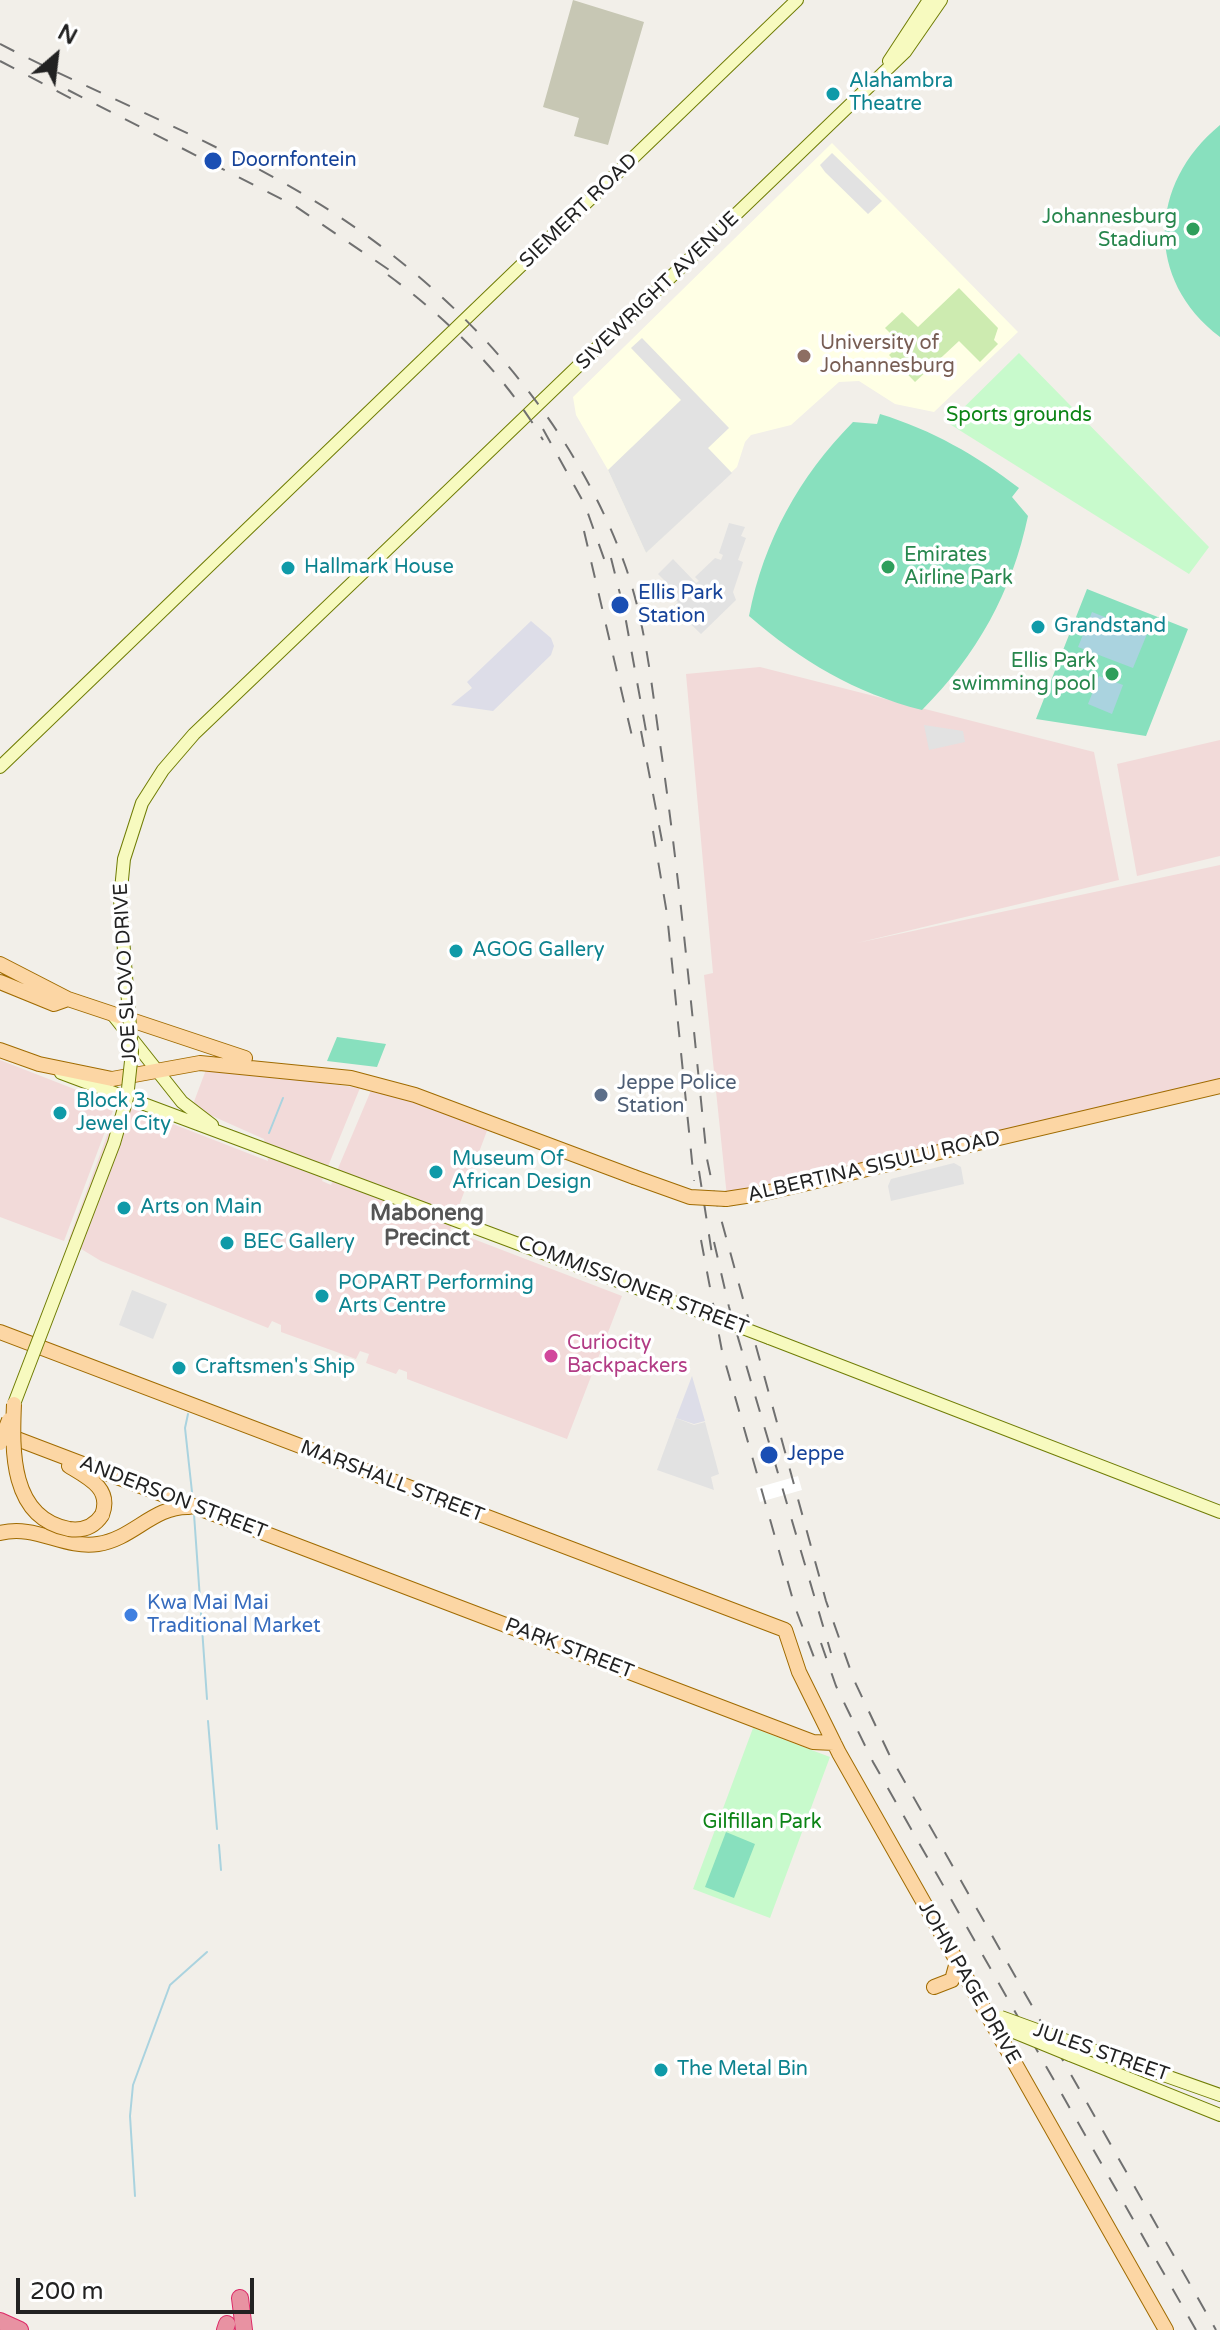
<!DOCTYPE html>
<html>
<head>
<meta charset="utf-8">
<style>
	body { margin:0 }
	#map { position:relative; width:1220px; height:2330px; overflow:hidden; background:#f2efe9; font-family:"Varela Round",sans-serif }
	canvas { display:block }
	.north { position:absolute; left:16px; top:16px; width:80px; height:80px; -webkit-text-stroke:6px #fff; paint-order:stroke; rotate:28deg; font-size:22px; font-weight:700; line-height:32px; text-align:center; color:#222 }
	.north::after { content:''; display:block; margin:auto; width:28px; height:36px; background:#222; clip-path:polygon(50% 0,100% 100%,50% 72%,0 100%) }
	.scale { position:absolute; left:16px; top:2278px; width:238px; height:36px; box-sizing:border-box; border:4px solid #222; border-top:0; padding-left:10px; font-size:24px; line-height:28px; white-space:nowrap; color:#222; -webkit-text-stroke:6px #fff; paint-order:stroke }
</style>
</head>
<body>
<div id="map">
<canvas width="1220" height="2330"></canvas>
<div class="north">N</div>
<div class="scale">200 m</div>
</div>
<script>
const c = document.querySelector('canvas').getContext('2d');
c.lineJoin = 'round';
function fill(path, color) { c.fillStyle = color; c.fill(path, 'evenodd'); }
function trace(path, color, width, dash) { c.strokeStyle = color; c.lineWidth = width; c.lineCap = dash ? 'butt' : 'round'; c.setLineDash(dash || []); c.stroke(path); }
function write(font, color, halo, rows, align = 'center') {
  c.font = font + ' "Varela Round",sans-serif'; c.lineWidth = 7; c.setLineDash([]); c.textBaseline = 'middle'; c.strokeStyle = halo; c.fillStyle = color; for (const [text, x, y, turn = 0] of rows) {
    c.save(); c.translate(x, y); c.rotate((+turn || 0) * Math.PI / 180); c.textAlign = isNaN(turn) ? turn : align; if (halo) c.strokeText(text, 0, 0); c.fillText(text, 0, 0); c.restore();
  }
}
fill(new Path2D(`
	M760,667L1094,752L1119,880L857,943L1220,865V1084L727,1197L704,975L713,973L686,674Z
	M1220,740V856L1137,876L1117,764Z
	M0,1060L115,1105L64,1241L0,1217Z
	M207,1067L360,1088L322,1181L331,1185L372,1088L488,1128L450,1230L622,1296L567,1439L407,1379V1372L399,1369L396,1374L366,1363L369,1354L360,1351L356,1359L281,1332V1325L272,1321L268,1328L101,1261L68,1241L119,1103L268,1161L264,1139L192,1107Z`), '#f2dad9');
fill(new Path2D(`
	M832,143L1018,332L934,412L895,404L859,381L839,382L791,425L751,435L745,442L737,467L646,553L608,470L576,415L573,397Z`), '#ffffe5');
fill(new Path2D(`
	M573,0L644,22L608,145L574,136L579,118L543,107Z`), '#c7c7b4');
fill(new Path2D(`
	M959,288L998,328L994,340L998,344L980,362L959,341L915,382L889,355L901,344L885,328L902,312L918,327Z`), '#cdebb0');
fill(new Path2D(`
	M1019,353L1209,547L1189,574L948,423Z
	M753,1728L830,1757L770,1918L693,1889Z`), '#c8facc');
fill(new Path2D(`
	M1220,125V337C1145,280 1148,184 1220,125Z
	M880,414C932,430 976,455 1019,488L1012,497L1028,516C1012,592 977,655 922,710C855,693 801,661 749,616C764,540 799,477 853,422L877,424Z
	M1087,589L1188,629L1146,736L1036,719Z
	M337,1037L386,1044L377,1067L327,1061Z
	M726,1832L755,1844L734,1898L705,1887Z`), '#88e0be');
fill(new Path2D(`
	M832,153L882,201L868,214L825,172L820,165Z
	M642,338L729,428L708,448L732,473L646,553L608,470L681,400L631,348Z
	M729,523L745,527L741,536L746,538L738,560L743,562L733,592L736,600L701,634L673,607L678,602L663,586L666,582L658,574L673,559L696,583L699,581L695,577L715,558L721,560L723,555L719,553Z
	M924,725L963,731L965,742L929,750Z
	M954,1163L961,1167L964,1184L891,1201L888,1186L891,1179Z
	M132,1290L167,1304L153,1339L119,1325Z
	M676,1418L694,1425L705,1422L719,1474L711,1477L714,1490L657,1470Z`), '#e2e2e2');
fill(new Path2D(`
	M531,621L551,638L554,646L551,655L493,711L451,705L472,688L467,682Z
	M692,1376L705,1421L694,1424L676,1418Z`), '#dddde8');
fill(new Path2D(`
	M1092,612L1147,634L1133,668L1078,647Z
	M1099,676L1123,685L1112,714L1088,704Z`), '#aad3df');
fill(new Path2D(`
	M798,1476L802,1490L760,1502L756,1488Z`), '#fff');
trace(new Path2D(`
	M269,1133L283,1098
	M188,1414L185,1428L192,1492
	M194,1514L207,1699
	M208,1721L217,1829
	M219,1845L221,1870
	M135,2196L130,2116L133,2085L170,1985L207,1952`), '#aad3df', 2);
const secondary = new Path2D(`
	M889,61L929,0
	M374,562L905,52L941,0
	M0,767L797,0
	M113,1015L182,1102L212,1125
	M61,1073L706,1314
	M769,1338L1220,1512
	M1070,2042L1220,2095
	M1070,2055L1220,2115`);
const primary = new Path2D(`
	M0,964L68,999L245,1058
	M0,982L54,1004L68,999
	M0,1050L39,1064L112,1079L200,1063L351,1078L415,1095L634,1177
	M726,1199L765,1193L1220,1086
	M0,1332L785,1630L799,1672L839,1753L1166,2330
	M4,1434L813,1742L834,1743
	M69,1466C89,1478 112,1489 102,1515
	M0,1533C36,1524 63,1549 98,1544C133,1539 153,1506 189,1507
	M934,1987L952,1980L957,1962`);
const motorway = new Path2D(`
	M240,2298L244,2330
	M0,2321L20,2330
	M225,2330L227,2324`);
trace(secondary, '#707d05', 14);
trace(primary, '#a06b00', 16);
trace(motorway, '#dc2a67', 18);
trace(secondary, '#f7fabf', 12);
trace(primary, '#fcd6a4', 14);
trace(motorway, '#e892a2', 16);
trace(new Path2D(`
	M0,44C109,100 225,144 329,210C460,294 572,418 625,565C647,627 652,692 662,757C681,890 693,1025 707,1159L715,1197L826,1601L854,1680L889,1754L1216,2330
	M0,61L74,100
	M68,90L295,206L401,278
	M388,275C449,320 505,375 543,440
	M543,429L585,505L608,570
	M584,531L635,749
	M611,558L624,610L648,742
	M641,731L662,841
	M653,831L667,914L694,1181
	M699,1171L712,1254
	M701,1240L722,1351L795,1607L818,1668
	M714,1242L729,1307L831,1653
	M821,1643L836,1686L873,1762L1196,2330`), '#707070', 2, [16, 16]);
const secondaryBridge = new Path2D(`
	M706,1314L769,1338
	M14,1404L114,1143L127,1098L132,1052L120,900L124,859L142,803L163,770L194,734L374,562
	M1001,2017L1070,2042
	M1004,2028L1070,2055`);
const primaryBridge = new Path2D(`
	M634,1177L690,1197L726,1199
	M14,1404C12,1450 10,1518 69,1529C83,1531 94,1527 102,1515
	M0,1443L9,1420`);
trace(secondaryBridge, '#707d05', 14, []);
trace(primaryBridge, '#a06b00', 16, []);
trace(secondaryBridge, '#f7fabf', 12);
trace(primaryBridge, '#fcd6a4', 14);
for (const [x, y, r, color] of [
	[833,94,8,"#0f9aa8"],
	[213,161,10,"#1a4fb4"],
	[1193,229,8,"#2e9e5b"],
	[804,356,8,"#8d6e63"],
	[888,567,8,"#2e9e5b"],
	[288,568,8,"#0f9aa8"],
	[620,605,10,"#1a4fb4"],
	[1038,627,8,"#0f9aa8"],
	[1112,674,8,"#2e9e5b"],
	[456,951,8,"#0f9aa8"],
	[601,1095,8,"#5c6f8a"],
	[60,1113,8,"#0f9aa8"],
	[436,1172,8,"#0f9aa8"],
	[124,1208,8,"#0f9aa8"],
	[227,1243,8,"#0f9aa8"],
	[322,1296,8,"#0f9aa8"],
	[551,1356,8,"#d1479c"],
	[179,1368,8,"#0f9aa8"],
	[769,1455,10,"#1a4fb4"],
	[131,1615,8,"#3f7fe0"],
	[661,2070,8,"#0f9aa8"]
]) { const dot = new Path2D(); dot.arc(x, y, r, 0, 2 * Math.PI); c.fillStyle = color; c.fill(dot); trace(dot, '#fff', 3); }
write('20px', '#0d838f', '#fff', [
	["Alahambra",849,82],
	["Theatre",849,105],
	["Hallmark House",304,568],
	["Grandstand",1054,627],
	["AGOG Gallery",472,951],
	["Block 3",76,1102],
	["Jewel City",76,1125],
	["Museum Of",452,1160],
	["African Design",452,1183],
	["Arts on Main",140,1208],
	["BEC Gallery",243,1243],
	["POPART Performing",338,1284],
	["Arts Centre",338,1307],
	["Craftsmen's Ship",195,1368],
	["The Metal Bin",677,2070]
], 'left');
write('20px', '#164399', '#fff', [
	["Doornfontein",231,161],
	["Ellis Park",638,594],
	["Station",638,617],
	["Jeppe",787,1455]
], 'left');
write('20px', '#222', '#fff', [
	["SIEMERT ROAD",579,211,-44],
	["SIVEWRIGHT AVENUE",658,291,-44],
	["JOE SLOVO DRIVE",126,973,-93],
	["ALBERTINA SISULU ROAD",874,1167,-13],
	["COMMISSIONER STREET",633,1286,21],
	["MARSHALL STREET",392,1482,21],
	["ANDERSON STREET",173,1498,21],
	["PARK STREET",569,1649,21],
	["JOHN PAGE DRIVE",969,1983,60],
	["JULES STREET",1101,2053,19]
]);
write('20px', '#27864d', '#fff', [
	["Johannesburg",1177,218],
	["Stadium",1177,241],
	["Emirates",904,556,"left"],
	["Airline Park",904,579,"left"],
	["Ellis Park",1096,662],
	["swimming pool",1096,685]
], 'right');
write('20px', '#785e54', '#fff', [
	["University of",820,344],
	["Johannesburg",820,367]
], 'left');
write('20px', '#0c8416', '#fff', [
	["Sports grounds",1019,416],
	["Gilfillan Park",762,1823]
]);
write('20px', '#4e5e75', '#fff', [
	["Jeppe Police",617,1084],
	["Station",617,1107]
], 'left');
write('20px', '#b23c85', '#fff', [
	["Curiocity",567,1344],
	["Backpackers",567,1367]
], 'left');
write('20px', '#366cbe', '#fff', [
	["Kwa Mai Mai",147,1604],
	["Traditional Market",147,1627]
], 'left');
write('bold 22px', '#555', '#fff', [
	["Maboneng",427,1214],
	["Precinct",427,1239]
]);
</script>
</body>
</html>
